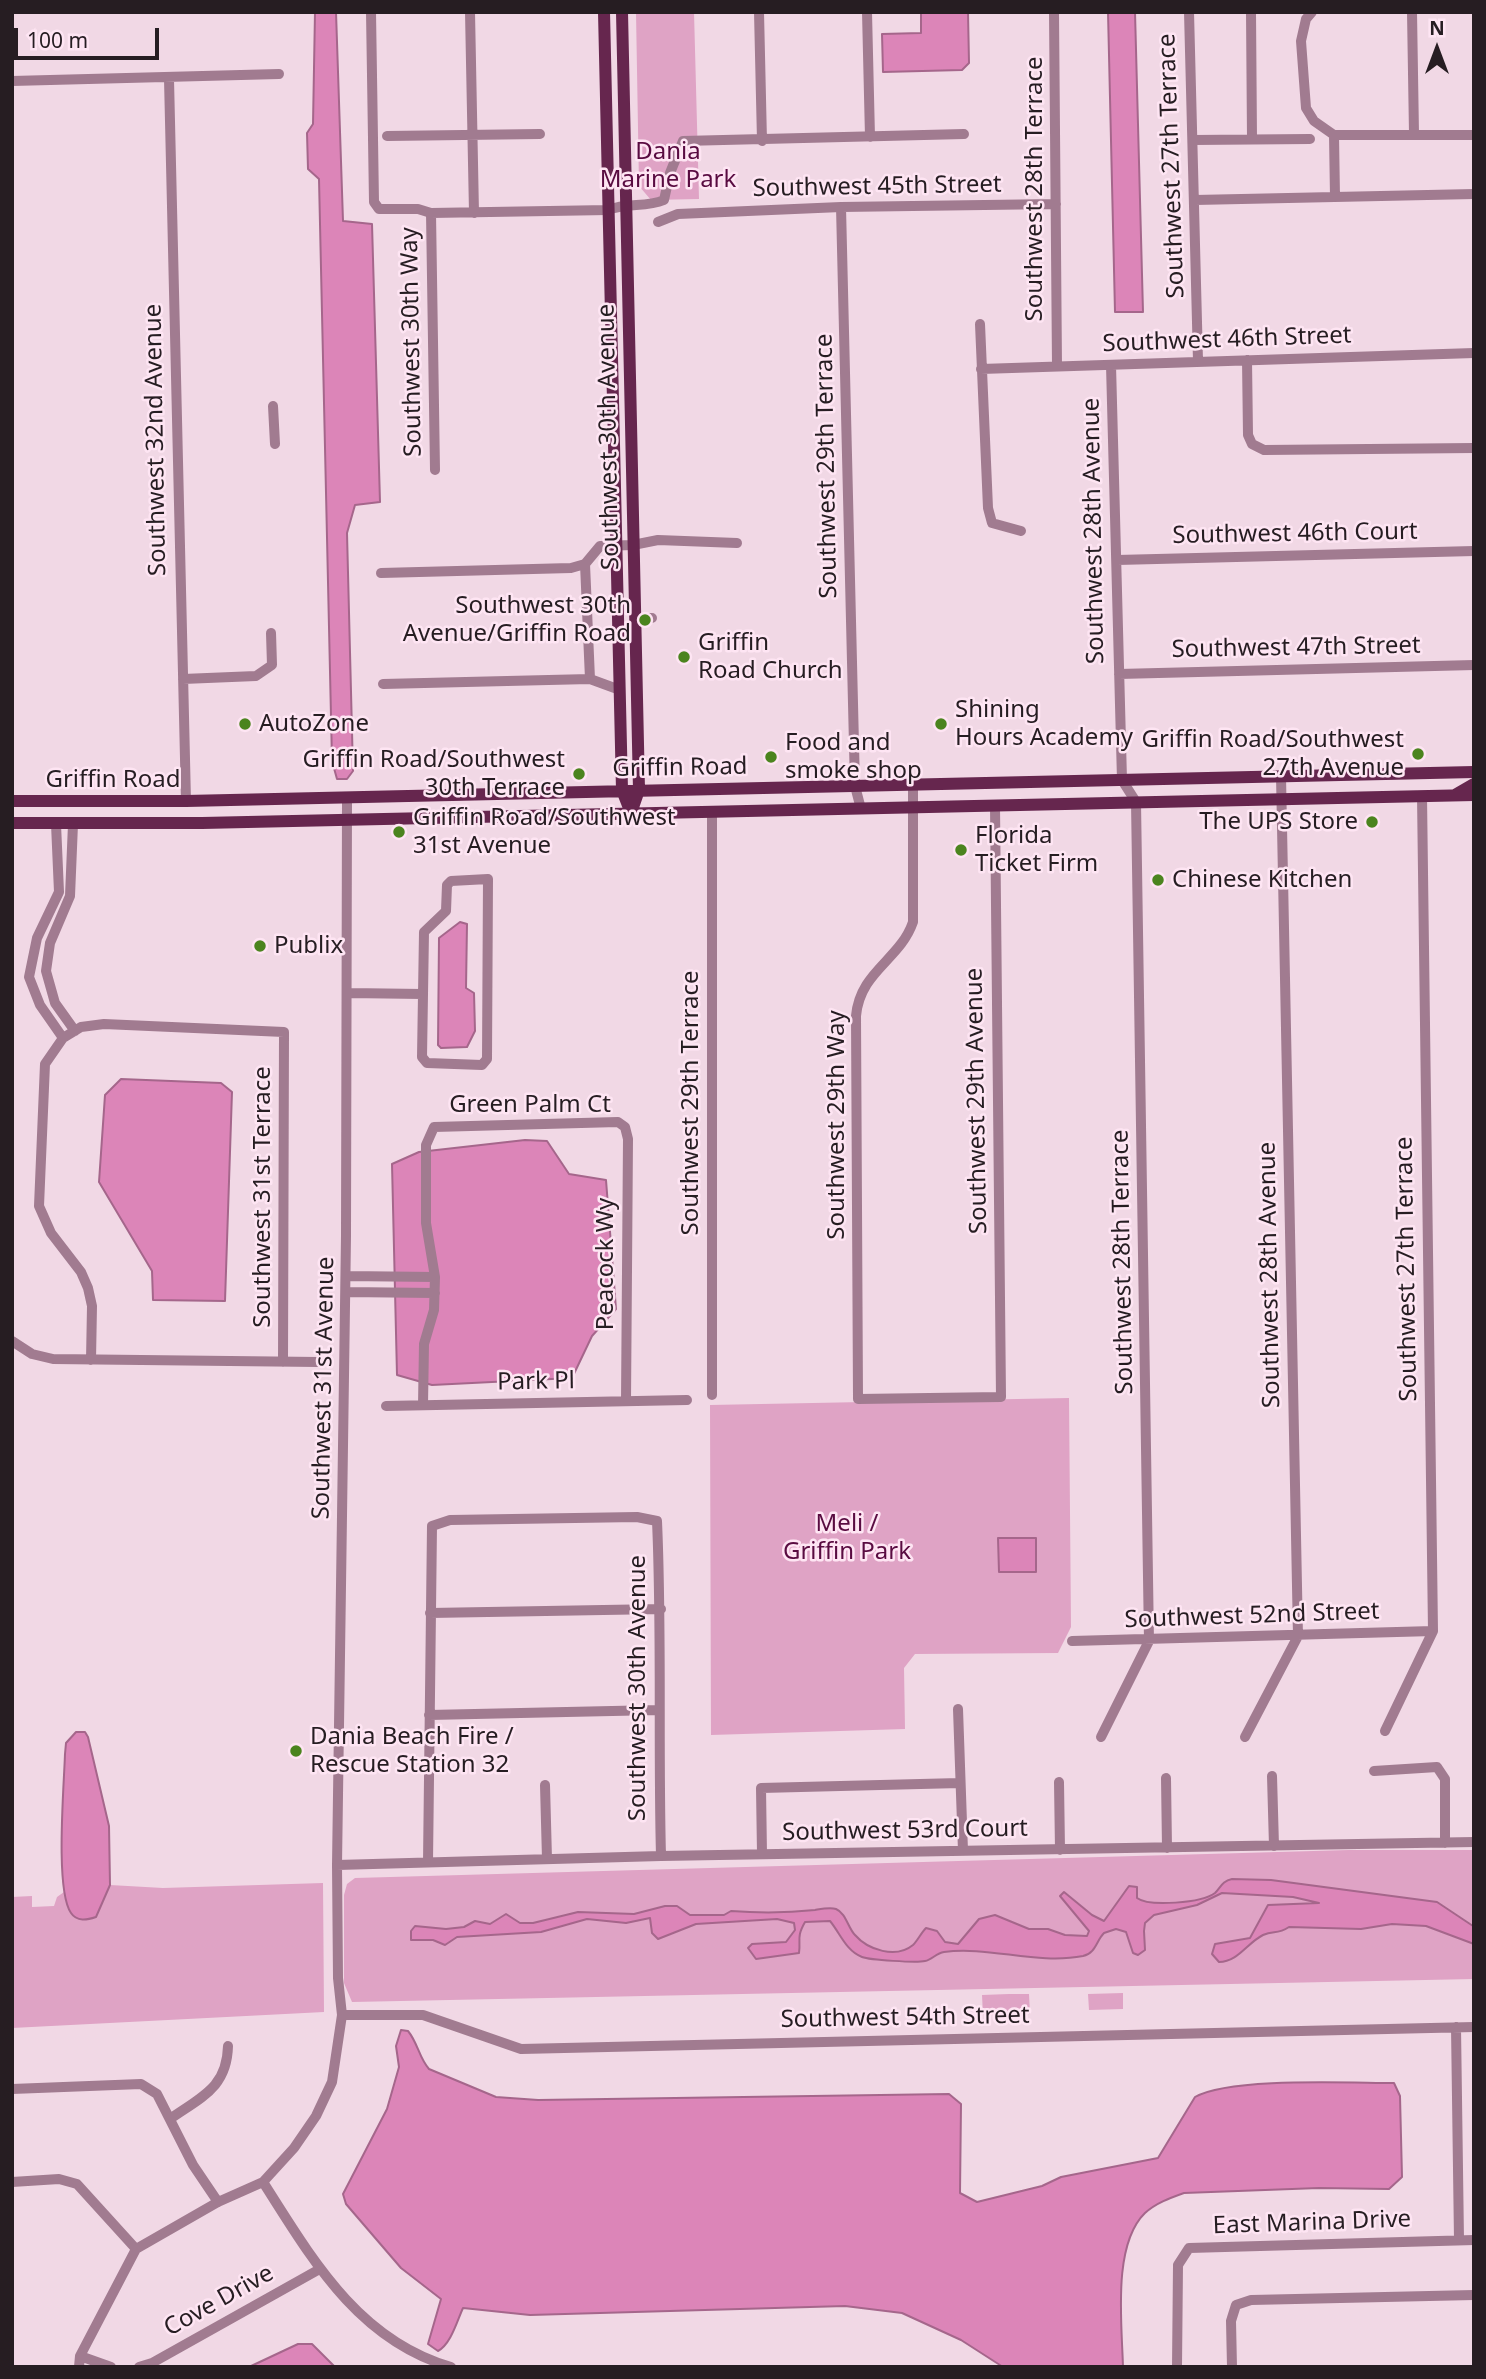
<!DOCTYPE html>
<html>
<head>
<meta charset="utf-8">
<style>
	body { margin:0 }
	#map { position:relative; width:1486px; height:2379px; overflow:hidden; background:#f1d8e5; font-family:"Noto Sans",sans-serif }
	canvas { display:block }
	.frame { position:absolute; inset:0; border:14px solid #261d22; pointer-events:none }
	.north { position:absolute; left:1402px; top:14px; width:70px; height:70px; -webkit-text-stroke:5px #fee5f3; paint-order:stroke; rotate:0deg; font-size:19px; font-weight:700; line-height:28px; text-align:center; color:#261d22 }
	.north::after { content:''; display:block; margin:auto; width:24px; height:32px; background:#261d22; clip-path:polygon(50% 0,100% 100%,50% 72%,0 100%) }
	.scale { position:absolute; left:14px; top:28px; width:145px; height:32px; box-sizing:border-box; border:4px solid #261d22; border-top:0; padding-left:9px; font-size:21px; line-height:24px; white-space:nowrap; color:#261d22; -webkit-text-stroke:5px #fee5f3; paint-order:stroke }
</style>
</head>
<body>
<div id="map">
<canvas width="1486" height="2379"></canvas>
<div class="frame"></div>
<div class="north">N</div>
<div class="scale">100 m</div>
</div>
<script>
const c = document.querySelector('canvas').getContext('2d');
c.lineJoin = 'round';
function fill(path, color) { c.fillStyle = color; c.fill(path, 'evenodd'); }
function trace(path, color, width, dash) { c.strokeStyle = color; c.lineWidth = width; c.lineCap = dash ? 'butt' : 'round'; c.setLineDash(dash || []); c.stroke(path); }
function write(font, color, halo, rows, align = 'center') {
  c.font = font + ' "Noto Sans",sans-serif'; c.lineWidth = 5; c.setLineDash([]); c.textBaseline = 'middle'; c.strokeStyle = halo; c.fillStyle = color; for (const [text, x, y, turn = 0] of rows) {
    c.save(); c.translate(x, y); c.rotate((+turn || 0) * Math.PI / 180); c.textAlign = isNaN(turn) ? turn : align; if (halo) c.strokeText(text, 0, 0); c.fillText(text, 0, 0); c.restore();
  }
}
fill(new Path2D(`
	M636,12H694L699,199L651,200L639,186Z
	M1069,1398L1071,1627L1058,1653L915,1654L904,1668L905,1729L711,1735L710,1405Z
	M1349,1850H1474V1979L352,2002L344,1983V1895L347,1884L355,1878Z
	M323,1883L324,2012L12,2028V1897L32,1896V1907L54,1906L57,1897L64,1892L70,1912L96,1917L110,1885L163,1888Z
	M1123,1993V2009L1089,2010L1088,1994Z
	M1009,1994H1029L1030,2014L983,2015L982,1995Z`), '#dfa3c5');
const water = new Path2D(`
	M315,12H336L343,221L372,224L380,502L355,505L347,533L353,771L347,779H337L332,761L319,179L308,169L307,133L313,124Z
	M921,12H968L969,63L962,70L883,72L882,34L921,33Z
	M1108,12H1135L1143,312H1115Z
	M460,922L467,924L466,988L474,993L475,1031L467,1047L441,1048L438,1045L439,938Z
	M121,1079L221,1083L232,1092L225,1301L153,1300L152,1271L99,1182L105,1095Z
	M525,1140L547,1141L569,1174L606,1180L616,1309L592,1336L572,1378L432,1385L397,1375L392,1164L419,1152Z
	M998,1538H1036V1572H999Z
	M76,1732H85L88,1737L109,1826L110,1885L96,1917C87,1920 77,1922 71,1913C55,1890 64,1786 65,1754L66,1743Z
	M1232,1879L1271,1880L1437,1902L1473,1926L1474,1944L1426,1926L1392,1924L1361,1929L1289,1927C1277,1935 1274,1930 1263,1935C1247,1943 1238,1962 1219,1962L1212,1954L1215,1944L1250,1938L1268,1905L1319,1903L1293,1897L1222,1893L1197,1905L1154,1915L1145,1923L1144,1931L1145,1950L1138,1955L1133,1953L1126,1932L1116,1929L1104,1933C1096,1941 1096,1953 1083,1956C1037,1965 989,1946 944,1952C936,1953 932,1960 925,1961C916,1963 870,1960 862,1957C846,1951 840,1933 830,1921L805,1922C796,1938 801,1939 799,1953L756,1959L748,1948L752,1944L786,1942L795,1930L794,1923L777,1919L696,1924L658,1939L652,1933L650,1918L626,1923L587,1919L541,1932L457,1937L445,1945L433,1940H411V1931L415,1926L446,1929L464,1927L475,1921L490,1924L506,1914L520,1923H533L578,1912L634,1914L665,1906H677L690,1915H724L731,1911C757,1913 787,1913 815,1910C821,1909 830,1907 836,1909C846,1913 848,1928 855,1935C868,1950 896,1959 913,1945C918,1940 921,1933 926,1928L937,1931L945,1942L958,1944L979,1919L995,1915L1029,1929H1048L1065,1935L1087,1936L1089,1931L1060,1896L1064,1892L1092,1915L1104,1921L1129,1886L1137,1887V1898C1149,1907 1202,1903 1215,1893C1221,1887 1222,1881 1232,1879Z
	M401,2030L408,2031C418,2043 419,2058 429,2069L496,2097L538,2100L949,2094L961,2104L960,2193L977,2202L1042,2186L1061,2177L1158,2158L1195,2097C1230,2077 1349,2083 1394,2083L1400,2096L1402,2177L1389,2189L1319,2188L1184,2193C1170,2198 1156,2203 1145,2213C1112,2245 1122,2325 1123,2367H1003L961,2340L902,2313L845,2306L530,2315L463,2308C457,2321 451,2344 438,2351L428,2344L441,2299L401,2268L346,2204L343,2194L387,2109L399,2067L396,2046Z
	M298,2344H312L335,2367H249Z`);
fill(water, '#dc85b8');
trace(water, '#a5668b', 2);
trace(new Path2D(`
	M371,12L374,202L379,209H418L431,213L608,210C628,202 645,208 664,200L670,173L683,141L964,134
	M470,12L474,213
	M759,12L762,141
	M867,12L870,137
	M1054,12L1057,366
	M1189,12L1198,361
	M1251,12L1252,139
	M1312,12L1306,19L1301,41L1306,108L1314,121L1334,135H1474
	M1412,12L1414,134
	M169,79L186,801
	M12,81L279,74
	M1334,135L1335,197
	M387,136L540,134
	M1193,140L1310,139
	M1195,200L1474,194
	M841,207L855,786L861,809
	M431,213L435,470
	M658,222L678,214L841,207L1056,204
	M980,324L988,508L992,523L1021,531
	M1247,360L1248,435L1252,444L1264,450L1474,448
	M981,369L1474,353
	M273,406L275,444
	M1117,560L1474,551
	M585,564L590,679
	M381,573L571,568L585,564L600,546L633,545L658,540L737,543
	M635,618H652
	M1119,674L1474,665
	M183,679L256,676L272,665L271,633
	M383,684L590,679L620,690
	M913,785V922C900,960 860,971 856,1016L858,1399L1001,1397L995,806
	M712,811V1395
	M56,824L59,892L37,938L29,977L40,1005L63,1038
	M73,824L70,896L50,943L46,971L55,1003L75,1031
	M488,879L487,1059L482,1065L427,1063L422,1057L424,932L446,911L447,885L451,881Z
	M348,993L423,994
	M346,1276L435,1277
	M346,1292L435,1293
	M12,1341L32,1354L53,1359L318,1362
	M91,1360L92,1306L88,1288L81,1272L51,1233L39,1206L45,1064L63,1038L81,1027L104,1024L284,1032L283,1362
	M423,1405L424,1344L434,1310L435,1277L426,1223V1145L434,1127L618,1122L625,1127L628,1139L626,1401
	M386,1406L687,1400
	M430,1613L661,1609
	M1072,1641L1433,1631
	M958,1709L963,1851
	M429,1715L658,1710
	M1385,1731L1433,1631L1422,796
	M1101,1737L1149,1641L1136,802L1122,780L1111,365
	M1245,1737L1298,1636L1281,776
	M1374,1771L1437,1767L1445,1779V1843
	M1272,1776L1274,1846
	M1166,1778L1167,1848
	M1059,1782L1060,1850
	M545,1785L547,1859
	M762,1854L761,1788L960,1783
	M428,1862L432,1526L450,1520L637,1517L657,1521C662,1632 658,1744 661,1856
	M337,1865L661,1856L1474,1842
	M342,2015H423L521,2049L1474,2027
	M1456,2027L1459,2240
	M12,2089L141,2084L157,2094L193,2165L218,2202
	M170,2119C201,2097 227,2088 228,2046
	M12,2182L59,2179L77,2184L136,2249
	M263,2182C312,2259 358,2340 451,2367
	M80,2356L111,2367
	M79,2367L80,2356L136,2249L218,2202L263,2182L294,2148L316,2116L332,2082L342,2015L338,1978L337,1865L346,1236L347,797
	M139,2367L152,2363L318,2270
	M1177,2367L1178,2265L1189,2248L1474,2240
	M1232,2367L1231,2321L1236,2305L1251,2300L1474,2295`), '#a17b90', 10);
trace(new Path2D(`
	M604,12L622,790L631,813
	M622,12L639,790L631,813
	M1455,795L1474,784
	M12,801H186L1474,772
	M12,823H202L1474,795`), '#66264e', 12);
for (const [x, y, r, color] of [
	[645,620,7,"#4b841e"],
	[684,657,7,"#4b841e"],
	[245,724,7,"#4b841e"],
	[941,724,7,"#4b841e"],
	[1418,754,7,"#4b841e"],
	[771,757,7,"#4b841e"],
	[579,774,7,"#4b841e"],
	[1372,822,7,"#4b841e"],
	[399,832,7,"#4b841e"],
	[961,850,7,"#4b841e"],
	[1158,880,7,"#4b841e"],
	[260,946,7,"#4b841e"],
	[296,1751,7,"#4b841e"]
]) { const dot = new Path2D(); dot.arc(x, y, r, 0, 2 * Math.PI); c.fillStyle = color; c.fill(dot); trace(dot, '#fee5f3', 2.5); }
write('24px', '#590b41', '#fee5f3', [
	["Dania",668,152],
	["Marine Park",668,180],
	["Meli /",847,1524],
	["Griffin Park",847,1552]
]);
write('24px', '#261d22', '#fee5f3', [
	["Southwest 27th Terrace",1172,166,-92],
	["Southwest 45th Street",877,187,-1],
	["Southwest 28th Terrace",1035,189,-90],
	["Southwest 46th Street",1227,340,-2],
	["Southwest 30th Way",412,342,-91],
	["Southwest 30th Avenue",609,437,-91],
	["Southwest 32nd Avenue",156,440,-91],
	["Southwest 29th Terrace",827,466,-91],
	["Southwest 28th Avenue",1094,531,-91],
	["Southwest 46th Court",1295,534,-1],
	["Southwest 47th Street",1296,648,-1],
	["Griffin Road",680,768,-1],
	["Griffin Road",113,780],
	["Southwest 29th Avenue",977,1101,-91],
	["Southwest 29th Terrace",691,1103,-90],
	["Green Palm Ct",530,1105],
	["Southwest 29th Way",837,1125,-90],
	["Southwest 31st Terrace",263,1197,-90],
	["Southwest 28th Terrace",1123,1262,-91],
	["Peacock Wy",606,1264,-90],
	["Southwest 27th Terrace",1407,1269,-91],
	["Southwest 28th Avenue",1270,1275,-91],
	["Park Pl",536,1382,-1],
	["Southwest 31st Avenue",324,1388,-89],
	["Southwest 52nd Street",1252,1616,-2],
	["Southwest 30th Avenue",638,1688,-90],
	["Southwest 53rd Court",905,1831,-1],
	["Southwest 54th Street",905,2018,-1],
	["East Marina Drive",1312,2223,-2],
	["Cove Drive",219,2301,-29]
]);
write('24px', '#261d22', '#fee5f3', [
	["Southwest 30th",631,606,"right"],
	["Avenue/Griffin Road",631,634,"right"],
	["Griffin",698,643],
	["Road Church",698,671],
	["Shining",955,710],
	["Hours Academy",955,738],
	["AutoZone",259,724],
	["Griffin Road/Southwest",1404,740,"right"],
	["27th Avenue",1404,768,"right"],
	["Food and",785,743],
	["smoke shop",785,771],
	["Griffin Road/Southwest",565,760,"right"],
	["30th Terrace",565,788,"right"],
	["Griffin Road/Southwest",413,818],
	["31st Avenue",413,846],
	["The UPS Store",1358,822,"right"],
	["Florida",975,836],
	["Ticket Firm",975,864],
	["Chinese Kitchen",1172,880],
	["Publix",274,946],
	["Dania Beach Fire /",310,1737],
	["Rescue Station 32",310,1765]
], 'left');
</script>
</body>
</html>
